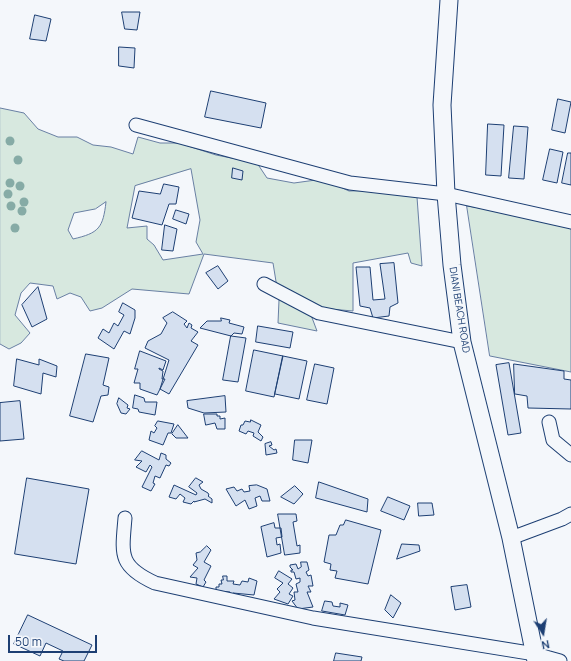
<!DOCTYPE html>
<html>
<head>
<meta charset="utf-8">
<style>
	body { margin:0 }
	#map { position:relative; width:571px; height:661px; overflow:hidden; background:#f4f7fb; font-family:Manrope,sans-serif }
	canvas { display:block }
	.north { position:absolute; left:523px; top:613px; width:40px; height:40px; -webkit-text-stroke:3px #f4f7fb; paint-order:stroke; rotate:168deg; font-size:11px; font-weight:700; line-height:16px; text-align:center; color:#1d3f73 }
	.north::after { content:''; display:block; margin:auto; width:14px; height:18px; background:#1d3f73; clip-path:polygon(50% 0,100% 100%,50% 72%,0 100%) }
	.scale { position:absolute; left:8px; top:635px; width:89px; height:18px; box-sizing:border-box; border:2px solid #1d3f73; border-top:0; padding-left:5px; font-size:12px; line-height:14px; white-space:nowrap; color:#1d3f73; -webkit-text-stroke:3px #f4f7fb; paint-order:stroke }
</style>
</head>
<body>
<div id="map">
<canvas width="571" height="661"></canvas>
<div class="north">N</div>
<div class="scale">50 m</div>
</div>
<script>
const c = document.querySelector('canvas').getContext('2d');
c.lineJoin = 'round';
function fill(path, color) { c.fillStyle = color; c.fill(path, 'evenodd'); }
function trace(path, color, width, dash) { c.strokeStyle = color; c.lineWidth = width; c.lineCap = dash ? 'butt' : 'round'; c.setLineDash(dash || []); c.stroke(path); }
function write(font, color, halo, rows, align = 'center') {
  c.font = font + ' Manrope,sans-serif'; c.lineWidth = 3; c.setLineDash([]); c.textBaseline = 'middle'; c.strokeStyle = halo; c.fillStyle = color; for (const [text, x, y, turn = 0] of rows) {
    c.save(); c.translate(x, y); c.rotate((+turn || 0) * Math.PI / 180); c.textAlign = isNaN(turn) ? turn : align; if (halo) c.strokeText(text, 0, 0); c.fillText(text, 0, 0); c.restore();
  }
}
const green = new Path2D(`
	M0,108L24,113L38,129L58,137H77L93,145L111,147L133,154L138,137L160,143H179L216,155L257,163L267,178L294,183L323,179L349,191L384,190L417,197L422,266L411,263L408,253L353,263V311L318,308L311,315L317,331L278,323L279,300L273,263L204,254L189,294L132,289L102,308L90,311L81,297L70,293L57,299L53,286L30,283L21,293L15,315L30,333L21,343L9,349L0,344ZM191,169L200,220L196,242L203,254L163,260L154,245L147,239V226L127,228L135,186ZM106,202C103,228 99,233 73,239L68,230L74,213L95,209Z
	M467,206L571,222V372L490,356Z`);
fill(green, '#d7e8df');
trace(green, '#687fa3', 1);
const building = new Path2D(`
	M122,12H140L137,30L125,29Z
	M35,15L51,19L46,41L30,39Z
	M119,47L135,48L134,68L119,66Z
	M211,91L266,103L261,128L205,117Z
	M558,99L571,102L565,133L552,130Z
	M488,124L504,125L501,176L486,175Z
	M514,126L528,127L524,179L509,178Z
	M550,149L563,152L557,183L543,180Z
	M568,153H571V185L562,183Z
	M233,168L243,171L242,180L232,178Z
	M164,184L179,187L176,204H169L162,225L132,218L139,191L160,194Z
	M176,210L189,214L186,224L173,219Z
	M165,225L177,229L173,251L162,250Z
	M394,263L398,303L390,307L389,316L373,318L370,308L360,306L356,267H370L373,300L385,299L380,264Z
	M218,266L228,281L218,289L206,273Z
	M38,287L47,319L32,327L22,305Z
	M123,303L135,310V318L130,334L124,331L114,349L98,338L103,329L109,333L114,323L118,326L124,315L119,312Z
	M173,312L187,321L184,324L187,328L189,323L192,325L191,328L198,332L191,341L198,345L169,394L160,389L169,360L145,348L148,341L161,334L167,323L163,318Z
	M221,318L230,320L229,323L244,327L242,334L234,333L231,336L200,328L207,321H221Z
	M258,326L293,332L290,348L256,342Z
	M231,336L246,338L238,382L223,380Z
	M254,350L283,356L274,397L246,391Z
	M140,351L166,361L163,370L159,368V369L163,371L162,379H165L157,395L140,389V383H134L138,369H135Z
	M86,354L109,358L103,385L109,387L108,395L101,396L93,422L70,416Z
	M283,356L307,361L299,399L275,394Z
	M17,359L39,365V359L57,366L56,377L43,373L41,394L14,386Z
	M509,363L521,433L508,435L496,365Z
	M315,364L334,368L327,404L307,400Z
	M514,364L564,371V379L571,380V409L528,408L527,396L515,394Z
	M135,395L144,398L145,402H157L155,415L139,412L138,409L133,408Z
	M225,396L226,412L204,413L188,408L187,401Z
	M119,398L128,405L127,408L130,409L126,414L121,413L117,404Z
	M20,401L24,439L0,441V403Z
	M204,414H217V416H220V419L225,418V429H217L215,423L206,425Z
	M251,420L261,425L258,432L263,437L261,441L253,436L254,433L248,431L246,434L239,431L241,425H243L245,421L250,422Z
	M158,421L174,424L171,433H168L163,445L149,440L151,431L154,433L157,428L155,426Z
	M178,425L188,438H176L172,434Z
	M295,440H312L308,463L293,460Z
	M271,442L272,445L269,446L274,450L276,449L277,453L266,455L265,444Z
	M142,451L159,460L161,453L166,455V459L171,463L169,466L166,465L160,478L155,476L153,483L155,484L151,491L142,487L152,467L150,465L146,472L136,467L142,461L135,460Z
	M27,478L89,489L76,564L15,554Z
	M196,478L203,482L199,485L201,489L208,493L209,495L208,496L212,499V503L205,499L194,502V501L191,504L183,502L185,498L180,494L176,499L169,497L174,485L196,495L197,493L189,487Z
	M319,482L368,499L367,512L316,498Z
	M257,485L267,489L270,501H262L260,496L255,498L257,506L249,509L245,500L236,506L226,489L234,487L237,491L242,489L244,492L250,491L249,486Z
	M295,486L303,494L294,504L281,497Z
	M388,497L410,506L404,520L381,511Z
	M418,503H432L434,515L419,516Z
	M278,514H296L297,521L293,522L297,546L300,545V553L285,555Z
	M346,520L381,530L368,584L335,578L337,571L330,570L331,564L324,562L329,535H336L340,525H343Z
	M274,523L275,528H281L282,537L276,538L277,545L280,544L281,553L267,557L261,527Z
	M402,544L419,545L420,551L397,559Z
	M207,546L211,550L204,562L211,566L204,580L206,582L203,587L196,584L197,578L190,577L198,568L193,565L197,560L196,553L200,552Z
	M301,562H307L309,570L306,572L308,576L311,575L313,586H308L311,592H307L313,607L298,609L292,601L295,600L294,592H298L296,584L300,582V578L296,579L294,572H291V570H293L290,567V565L296,564L298,569L301,567Z
	M279,571L292,579L288,584L293,588L289,594L293,596L288,604L274,599L280,592L277,589L283,583L275,578Z
	M223,576H227V581H234L233,584L240,585L242,581L248,582L249,578L257,581L254,595L233,593L232,597H230V592L216,591V587H219V584H222L221,580H223Z
	M467,585L471,607L455,610L451,587Z
	M391,595L401,603L393,618L385,610Z
	M325,601L332,602L333,606L340,607V603L348,605L345,615L322,611Z
	M28,615L92,645L84,661H64L59,659L63,651L46,643L40,656L14,644Z
	M336,653L362,657L361,661H334Z`);
fill(building, '#d5e0f0');
trace(building, '#1d3f73', 1);
const minor = new Path2D(`
	M136,125L350,183L446,194L571,222
	M264,284L319,313L462,342
	M549,422L553,440L571,455
	M125,518C122,554 118,566 155,583L313,618L535,654L560,661
	M511,538L562,519L571,514`);
const major = new Path2D(`
	M449,0L442,105L446,194L452,265L462,342L511,538L536,661`);
trace(minor, '#1d3f73', 15);
trace(major, '#1d3f73', 19);
trace(minor, '#f4f7fb', 13);
trace(major, '#f4f7fb', 17);
c.fillStyle = '#86aba6';
for (const [x, y] of [
	[10,141],
	[18,160],
	[10,183],
	[20,186],
	[8,194],
	[24,202],
	[11,206],
	[22,211],
	[15,228]
]) { c.beginPath(); c.arc(x, y, 4.5, 0, 2 * Math.PI); c.fill(); }
write('10px', '#1d3f73', '#f4f7fb', [
	["DIANI BEACH ROAD",459,310,81]
]);
</script>
</body>
</html>
